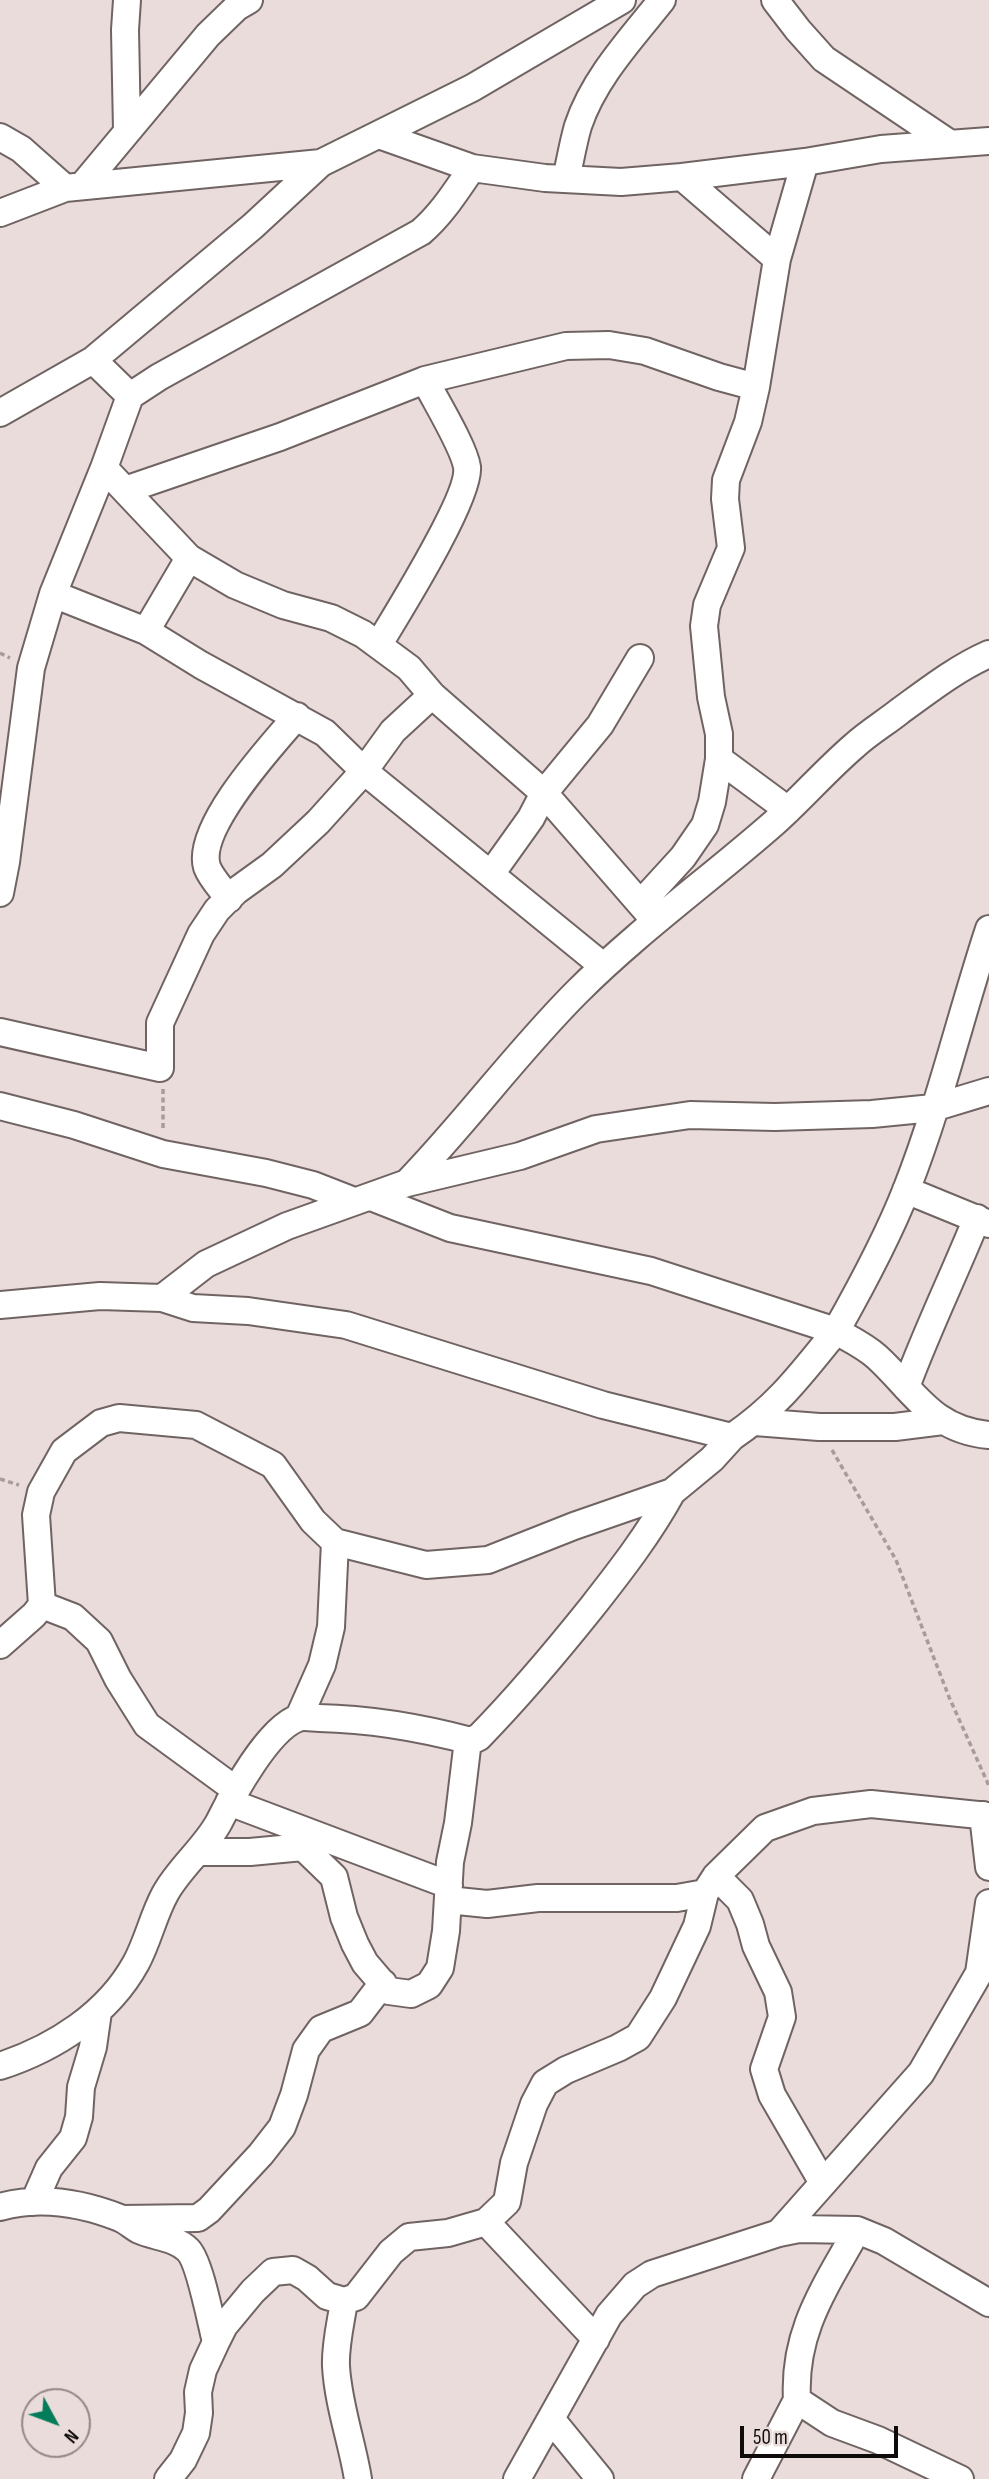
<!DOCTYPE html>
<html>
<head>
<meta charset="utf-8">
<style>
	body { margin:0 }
	#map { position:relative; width:989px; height:2479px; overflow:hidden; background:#eadcdb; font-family:"Sofia Sans Condensed",sans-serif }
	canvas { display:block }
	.north { position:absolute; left:21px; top:2388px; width:70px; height:70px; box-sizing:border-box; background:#eadcdb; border:2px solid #938888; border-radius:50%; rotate:131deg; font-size:19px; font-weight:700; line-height:28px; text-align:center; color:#100b0b }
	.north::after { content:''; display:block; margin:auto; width:24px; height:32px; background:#057c59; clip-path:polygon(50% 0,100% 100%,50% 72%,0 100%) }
	.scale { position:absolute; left:740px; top:2426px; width:158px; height:32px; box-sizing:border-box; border:4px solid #100b0b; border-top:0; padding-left:9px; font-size:21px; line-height:24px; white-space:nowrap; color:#100b0b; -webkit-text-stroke:5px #eadcdb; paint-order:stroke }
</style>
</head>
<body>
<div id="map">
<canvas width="989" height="2479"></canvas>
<div class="north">N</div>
<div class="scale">50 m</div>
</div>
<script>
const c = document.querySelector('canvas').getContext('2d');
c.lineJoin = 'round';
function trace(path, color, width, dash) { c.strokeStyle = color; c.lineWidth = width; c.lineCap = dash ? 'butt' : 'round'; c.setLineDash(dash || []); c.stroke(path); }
const minor = new Path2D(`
	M775,0L798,30L824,59L949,143
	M127,130L125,30L127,0
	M379,135L472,168L545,178L621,182L682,177L777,259L756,387L748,422L726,480L725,499L731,548L707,605L704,626L711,697L719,734V759L712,802L705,825L683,857L641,903
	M0,137L21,149L65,188
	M682,177L805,162L881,149L989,141
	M566,179C570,162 573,143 578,126C594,78 631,39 662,0
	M82,186L208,35L237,7L249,0
	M0,213L65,188L321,163L472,88L622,0
	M777,259L805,162
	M93,360L130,396
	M0,413L93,360L253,226L321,163
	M104,468L189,558L235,585L283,605L331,618L363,634L409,668L432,695L544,793L651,916
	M125,490L280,437L425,380L566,346L609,345L645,351L719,377L756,387
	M53,594L146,631L201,665L325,733L364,771L603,966
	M146,631L189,558
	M379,644C397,614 471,496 467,467C464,447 435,400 425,380
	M719,759L788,810
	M491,874L531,818L544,793L600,725L640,658
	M0,893L6,862L31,668L53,594L104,468L130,396L159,377L421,232C442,214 456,191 472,168
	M229,899C222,889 211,878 207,867C195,828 272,745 297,716
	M989,929C961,1014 940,1104 907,1188C888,1237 862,1285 836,1331C850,1339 865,1346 877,1357C915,1392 932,1430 989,1435
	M0,1032L160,1068V1023L201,934L217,910L236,891L272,865L318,822L364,771L393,731L432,695
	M0,1106L74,1125L163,1154L266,1173L313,1185L354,1201
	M408,1182C467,1121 517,1052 577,992C638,931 709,880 774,823C801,799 826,770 854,746C868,733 885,723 900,711C929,690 957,668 989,654
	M906,1190L989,1224
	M162,1298L206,1264L287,1226L407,1183L520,1156L596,1129L690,1115L775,1117L872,1114L933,1108L989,1091
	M0,1305L100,1296L162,1298L193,1308L248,1311L346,1325L603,1405L732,1437C778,1406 802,1373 836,1331L651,1271L450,1228L371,1197
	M906,1387C927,1330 954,1275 977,1218
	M755,1422L819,1427H895L943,1421
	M42,1605L73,1617L99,1641L118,1679L147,1725L236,1790
	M0,1645L34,1615L42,1605L36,1515L41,1492L64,1451L101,1423L119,1418L196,1425L273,1465L313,1521L335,1542L426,1565L488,1560L574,1526L672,1492L712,1459L732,1437
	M299,1717L322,1665L331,1627L335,1542
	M229,1802L449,1885
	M983,1815L989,1867
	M197,1852H250L303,1847L334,1877L344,1917L355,1944L365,1963L389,1991L411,1994L429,1985L440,1968L446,1931L450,1862L458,1823L468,1740
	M716,1876L740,1900L750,1924L756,1946L778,1992L782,2017L764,2069L772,2095L823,2183
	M448,1900L487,1904L538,1898H677L705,1893
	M0,2066C55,2048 108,2014 136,1963C148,1941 153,1916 165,1894C179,1868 205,1848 219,1822C233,1794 268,1729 298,1718C304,1716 313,1718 319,1718C370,1719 422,1728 471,1741L479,1737C519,1696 556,1652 592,1607C621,1570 649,1534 672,1492
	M34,2202L49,2168L73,2138L79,2117L81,2087L93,2047L98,2012
	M0,2207C40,2196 82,2203 120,2218C127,2221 132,2226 139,2230C154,2237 175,2237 188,2250C200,2262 211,2323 216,2342
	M122,2219L198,2218L209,2210L261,2154L282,2127L294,2095L306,2050L321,2029L360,2013L383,1983
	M486,2222L596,2339
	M857,2230C825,2288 793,2331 797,2400L832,2423L878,2440L960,2479
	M779,2233L921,2073L979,1973L989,1903
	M344,2301C341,2322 335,2345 336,2366C338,2404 352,2442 358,2479
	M551,2419L600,2479
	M168,2479L183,2460L196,2433L199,2413L198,2392L203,2370L216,2342L224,2326L253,2291L273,2272L293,2270L307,2278L327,2296L344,2301L356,2297L391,2252L409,2237L448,2233L486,2222L507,2202L514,2163L534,2104L545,2083L566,2070L618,2048L638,2037L663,1998L697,1926L705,1893L716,1876L765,1828L813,1811L871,1804L989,1816
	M517,2479L609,2315L635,2285L652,2274L779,2233L799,2229L857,2230L884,2241L989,2303
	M756,2479L797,2400`);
trace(minor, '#706463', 30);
trace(new Path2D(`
	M0,653L10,658
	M163,1089V1130
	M832,1450L896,1560L949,1697L989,1786
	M0,1479L19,1485`), '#a79c9b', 3.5, [5, 3.5]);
trace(minor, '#fff', 26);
</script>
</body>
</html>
